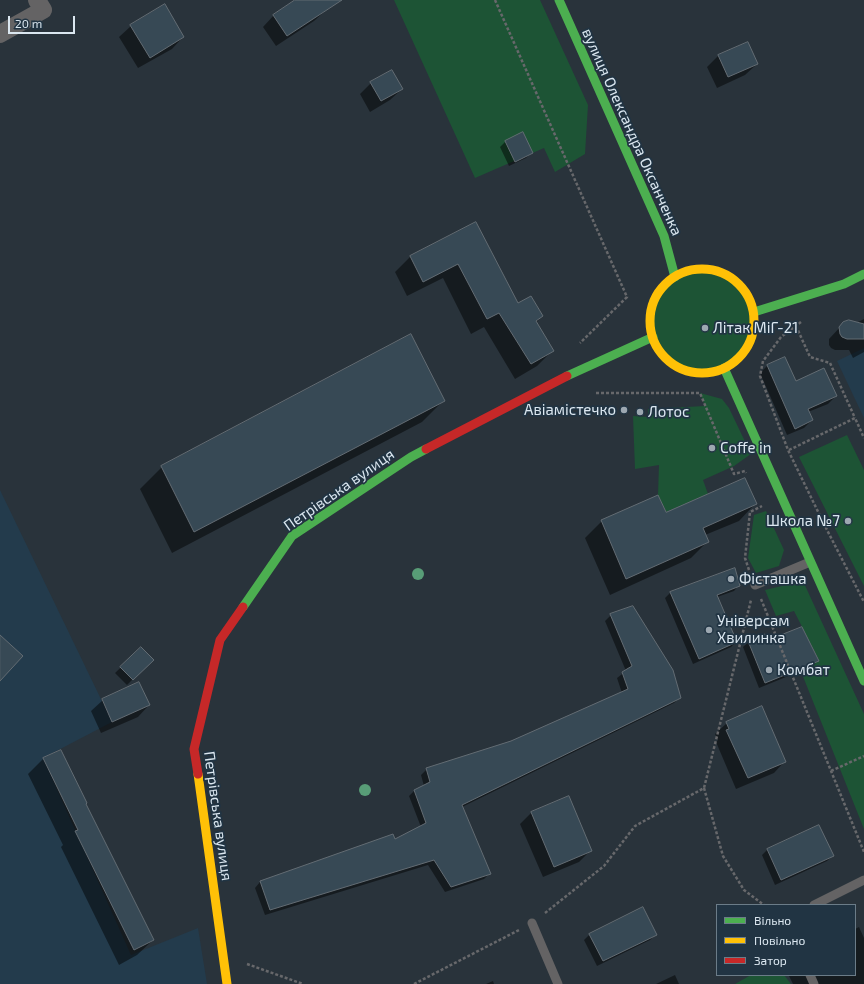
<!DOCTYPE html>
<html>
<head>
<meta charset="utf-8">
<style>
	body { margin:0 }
	#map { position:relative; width:864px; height:984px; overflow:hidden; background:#29333b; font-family:"Exo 2",sans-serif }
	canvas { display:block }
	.legend { position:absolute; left:716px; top:904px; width:140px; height:72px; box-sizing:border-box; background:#213443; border:1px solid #6b7c88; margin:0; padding:5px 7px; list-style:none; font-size:12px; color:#dbe7f0 }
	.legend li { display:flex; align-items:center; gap:8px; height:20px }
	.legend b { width:20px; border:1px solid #6b7c88 }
	.scale { position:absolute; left:8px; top:16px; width:67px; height:18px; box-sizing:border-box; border:2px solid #dbe7f0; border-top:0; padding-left:5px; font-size:12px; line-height:14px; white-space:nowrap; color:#dbe7f0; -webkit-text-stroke:3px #213443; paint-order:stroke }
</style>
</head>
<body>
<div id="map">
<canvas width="864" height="984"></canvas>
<ul class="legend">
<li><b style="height:5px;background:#4caf50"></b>Вільно</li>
<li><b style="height:5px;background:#ffc107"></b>Повільно</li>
<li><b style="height:5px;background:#c62828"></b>Затор</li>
</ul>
<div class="scale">20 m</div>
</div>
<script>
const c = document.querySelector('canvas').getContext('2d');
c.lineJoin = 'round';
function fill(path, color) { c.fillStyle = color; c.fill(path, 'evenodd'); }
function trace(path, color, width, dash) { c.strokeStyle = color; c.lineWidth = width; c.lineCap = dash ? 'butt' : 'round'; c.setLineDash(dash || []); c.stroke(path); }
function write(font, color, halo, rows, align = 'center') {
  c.font = font + ' "Exo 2",sans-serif'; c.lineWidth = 3.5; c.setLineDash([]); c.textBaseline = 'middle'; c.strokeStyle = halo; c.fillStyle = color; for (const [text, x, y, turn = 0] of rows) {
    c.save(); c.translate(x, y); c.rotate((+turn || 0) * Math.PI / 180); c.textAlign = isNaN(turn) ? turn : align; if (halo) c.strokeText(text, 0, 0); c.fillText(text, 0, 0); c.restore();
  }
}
fill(new Path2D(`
	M864,348V418L837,361Z
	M0,490L112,722L43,758L131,955L198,928L207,984H0Z`), '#233b4c');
fill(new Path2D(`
	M394,0H540L588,105L585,154L555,172L544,148L475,178Z
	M650 321a52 52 0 1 1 104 0a52 52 0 1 1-104 0Z
	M700,393L722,399L729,408L751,454L734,466L703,480L708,494L666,512L658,495L659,465L635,469L633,416L648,417V409L705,406Z
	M847,435L864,470V586L799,457Z
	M766,511L784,550L779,566L756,573L748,558L754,515Z
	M803,581L864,714V829L800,669L819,660L794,611L776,616L765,590Z
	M751,975H784L791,984H735Z`), '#1d5435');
fill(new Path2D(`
	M297,0H319L326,10L314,21L276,46L263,27L274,15Z
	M131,26L183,37L172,49L138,68L119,37Z
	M719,55L757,64L745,75L717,88L707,67Z
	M371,83L402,89L390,100L370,112L360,94Z
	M505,142L532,152L526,158L509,166L500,147Z
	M476,224L518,304L542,316L536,323L552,351L537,366L515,379L484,327L471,334L443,278L407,296L395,272L410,257Z
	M864,319V352L853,358L849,350H835L831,348L829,345V339L842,325L856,323Z
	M767,366L795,382L836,396L828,404L808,412L812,420L804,428L787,435L760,373Z
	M444,400L422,422L172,553L140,489L162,467Z
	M755,504L739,521L705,535L708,541L691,558L610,595L585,538L602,521Z
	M734,569L739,585L734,591L717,597L736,642L731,647L693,664L665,598L670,593Z
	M611,615L680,697L674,703L462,807L489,874L484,879L445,892L428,865L265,915L255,888L260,882L394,840L421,827L409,796L414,791L424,786L421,775L427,769L512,742L622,693L617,678L626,671L605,621Z
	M748,642H766L818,660L813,666L759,688L743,647Z
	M141,648L152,660L127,685L115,673Z
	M103,700L149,705L138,717L101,733L91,711Z
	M727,723L785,761L774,773L736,789L716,742L718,740L715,734Z
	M43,759L85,804L153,940L137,955L119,965L61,847L63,845L28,774Z
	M531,813L591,850L579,862L543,877L520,824Z
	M819,826L832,856L827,861L775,885L762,855L767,850Z
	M859,927L864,938V984H793L789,976L790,975H855V929Z
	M590,934L655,935L650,940L597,966L584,940Z
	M675,975L679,984H656Z
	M493,981L494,984H486Z`), '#0007');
const building = new Path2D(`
	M295,0H342L287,36L273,15Z
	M165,4L184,37L150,58L130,25Z
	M748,42L758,64L728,77L718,55Z
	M392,70L403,89L381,101L370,82Z
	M523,132L533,153L515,162L505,141Z
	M476,222L518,303L531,296L543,316L536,321L554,351L531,364L499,313L487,319L458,264L423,282L410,256Z
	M849,320L864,324V339H847L842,337L840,334L839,327L843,322Z
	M411,334L445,401L194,532L161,466Z
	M785,357L796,381L824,368L837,396L808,409L813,420L795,429L767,365Z
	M745,478L757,504L703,528L709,542L626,579L601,520L658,495L666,512Z
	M735,568L740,586L717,595L737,642L699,659L670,592Z
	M633,606L673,670L681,698L462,805L491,874L451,887L434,860L270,910L260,881L393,834L395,839L426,823L414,790L430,782L426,768L511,741L628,689L622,672L632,666L610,614Z
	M802,627L819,661L765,683L748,641L765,634L767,640Z
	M0,635L23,656L0,681Z
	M141,647L154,660L133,680L120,667Z
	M139,682L150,705L112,722L102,699Z
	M762,706L786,762L748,778L726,730L729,729L726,722Z
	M61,750L87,803L86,804L154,940L134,950L75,831L78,830L43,758Z
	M569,796L592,851L554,867L531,812Z
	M819,825L834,856L781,880L767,849Z
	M643,907L657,935L603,961L589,934Z`);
fill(building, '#374955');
trace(building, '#636c73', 1);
trace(new Path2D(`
	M495,0L627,297L580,343
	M801,322L781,337L763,361L760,376L788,450L825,526L864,602
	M796,326L810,357L830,363L855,418
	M596,393H700L734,474L745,471L746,473
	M789,450L855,418L864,438
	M749,570L745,558L750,512L762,506
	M761,599L864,852
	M831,771L864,756
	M704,788L723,856L744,890L764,905
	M545,913L604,866L635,826L704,788L751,600
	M247,964L303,984
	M414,984L519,930`), '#67686b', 2.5, [3, 2]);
trace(new Path2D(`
	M755,585L810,562
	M814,905L864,880
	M532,923L558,984
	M810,975L814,984`), '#646364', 9);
trace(new Path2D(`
	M0,34L43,10L37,0`), '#646364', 18);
trace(new Path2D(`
	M559,0L664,236L675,277
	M754,312L844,284L864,274
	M724,368L864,681
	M567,376L653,337
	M243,607L292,536L411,457L426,449`), '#4caf50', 9);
trace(new Path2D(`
	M650 321a52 52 0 1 1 104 0a52 52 0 1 1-104 0Z
	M198,774L227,984`), '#ffc107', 9);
trace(new Path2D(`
	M426,449L567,376
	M198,774L194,749L220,640L243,607`), '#c62828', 9);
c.fillStyle = '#589d77';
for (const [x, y] of [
	[418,574],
	[365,790]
]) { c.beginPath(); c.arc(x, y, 6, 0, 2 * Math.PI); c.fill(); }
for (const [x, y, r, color] of [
	[705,328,4,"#9da8b1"],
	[624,410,4,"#9da8b1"],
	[640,412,4,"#9da8b1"],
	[712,448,4,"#9da8b1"],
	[848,521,4,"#9da8b1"],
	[731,579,4,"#9da8b1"],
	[709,630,4,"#9da8b1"],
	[769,670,4,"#9da8b1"]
]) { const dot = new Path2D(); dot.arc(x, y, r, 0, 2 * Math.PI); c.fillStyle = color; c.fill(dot); trace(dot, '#213443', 1.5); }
write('15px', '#dbe7f0', '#213443', [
	["вулиця Олександра Оксанченка",632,132,66],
	["Петрівська вулиця",339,490,-35],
	["Петрівська вулиця",218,816,82]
]);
write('15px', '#dbe7f0', '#213443', [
	["Літак МіГ-21",713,328],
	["Авіамістечко",616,410,"right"],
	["Лотос",648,412],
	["Coffe in",720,448],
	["Школа №7",840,521,"right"],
	["Фісташка",739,579],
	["Універсам",717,621],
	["Хвилинка",717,638],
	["Комбат",777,670]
], 'left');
</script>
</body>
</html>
